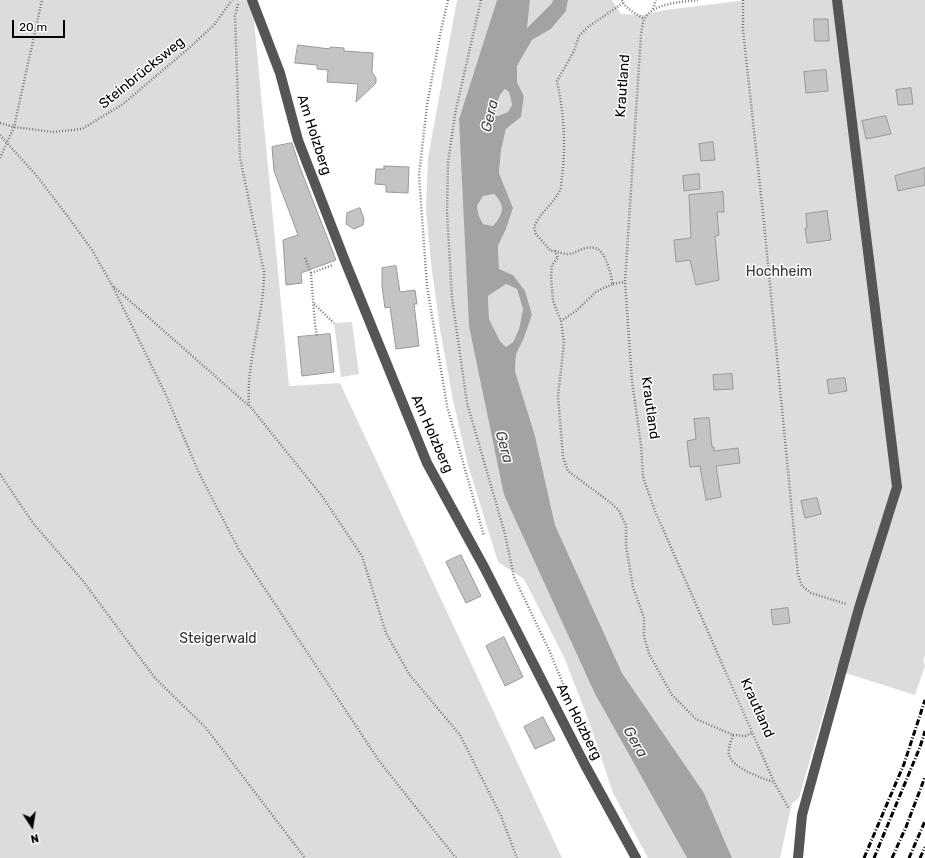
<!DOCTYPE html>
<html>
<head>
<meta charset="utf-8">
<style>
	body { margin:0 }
	#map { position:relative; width:925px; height:858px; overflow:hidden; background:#fff; font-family:Rubik,sans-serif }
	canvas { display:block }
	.north { position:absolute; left:12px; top:806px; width:40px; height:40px; -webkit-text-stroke:3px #fff; paint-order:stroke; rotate:168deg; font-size:11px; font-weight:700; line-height:16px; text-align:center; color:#000 }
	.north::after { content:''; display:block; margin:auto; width:14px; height:18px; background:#000; clip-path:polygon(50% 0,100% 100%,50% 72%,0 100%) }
	.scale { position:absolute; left:12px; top:20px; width:53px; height:18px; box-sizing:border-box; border:2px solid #000; border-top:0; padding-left:5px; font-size:12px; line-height:14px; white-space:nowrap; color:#000; -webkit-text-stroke:3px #fff; paint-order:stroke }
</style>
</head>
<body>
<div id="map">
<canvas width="925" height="858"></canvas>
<div class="north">N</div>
<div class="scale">20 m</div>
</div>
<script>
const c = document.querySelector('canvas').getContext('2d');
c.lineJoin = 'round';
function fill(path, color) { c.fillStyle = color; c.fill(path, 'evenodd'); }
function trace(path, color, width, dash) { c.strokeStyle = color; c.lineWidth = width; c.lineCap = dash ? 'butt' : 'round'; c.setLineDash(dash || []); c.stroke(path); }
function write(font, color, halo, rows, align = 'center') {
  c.font = font + ' Rubik,sans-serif'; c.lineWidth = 3; c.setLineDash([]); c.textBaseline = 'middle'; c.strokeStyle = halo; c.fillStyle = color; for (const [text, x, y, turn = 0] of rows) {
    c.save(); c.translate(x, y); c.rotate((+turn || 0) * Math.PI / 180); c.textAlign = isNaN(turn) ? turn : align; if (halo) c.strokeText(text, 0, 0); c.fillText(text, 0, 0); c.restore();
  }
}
fill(new Path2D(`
	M0,0H252L289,386L340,383L562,858H0Z
	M457,0H497L459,119L463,179L504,495L595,694L687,858H648L613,793L589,721L564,657L524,579L498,562L468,465L453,400L440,329L431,263L426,210L428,158Z
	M530,0H553L552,3L526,29Z
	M568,0H612L621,14L643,15L665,10L747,0H925V655L923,661L925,666L915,695L836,670L799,798L792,803L780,858H732L704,793L622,673L555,525L535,436L515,371L516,354L524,338L532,315L513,275L499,269L498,246L506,229L513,208L499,173L501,150L506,129L521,117L524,96L517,82V66L532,40L551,29L566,11Z
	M505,89L509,92L512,105L508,112L499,116L495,115C496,105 498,97 505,89Z
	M494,194C506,206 503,214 493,226L483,224L479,216L477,206L483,196Z
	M506,284L517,289L523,309L519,329L513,342L506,347L500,341L489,319L488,296Z
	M352,322L359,374L341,377L334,323Z`), '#dcdcdc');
fill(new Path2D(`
	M497,0H530L527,28L552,3L553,0H568L566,11L551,29L532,40L517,66V82L524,96L521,117L506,129L501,150L499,173L513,208L506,229L498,246L499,269L513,275L525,291L532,315L524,338L516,354L515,371L535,436L555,525L622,673L704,793L732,858H687L595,694L504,495L469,326L459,119ZM505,89L509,92L512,105L508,112L498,116L495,115C496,105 498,96 505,89ZM494,194C506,206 503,214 493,226L483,224L479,216L477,206L483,196ZM506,284L517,289L523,309L519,329L513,342L506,347L500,341L489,319L488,296Z`), '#a3a3a3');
const building = new Path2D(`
	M814,19H828L829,41H815Z
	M298,45L330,49V47L344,48V51L373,53L372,72L376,78V83L356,102L358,84L327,82L328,70L317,69V65L295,63Z
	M826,70L828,91L806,93L804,72Z
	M911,88L913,104L898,105L896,90Z
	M886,116L891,134L866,139L862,121Z
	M713,142L715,160L701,161L699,144Z
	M292,143L299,165L336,260L301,273L302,283L286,285L283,240L298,235L274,171L272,147Z
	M384,166L409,167L408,193L386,192V185L375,184L376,169H384Z
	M925,168V185L898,191L895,176Z
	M699,174L700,189L684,191L683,176Z
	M723,192L724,212H717L719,235L715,236L719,280L696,285L690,260L676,262L674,240L691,238L689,195Z
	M360,208L364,219L363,225L354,229L346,224L347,213Z
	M827,211L831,240L807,243L805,228H807L806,214Z
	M396,266L400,292L415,290L417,304H414L419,346L396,349L390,307L385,308L382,286V268Z
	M330,334L334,372L302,376L298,337Z
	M732,374L733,389L714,390L713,375Z
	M845,378L847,391L829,394L827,380Z
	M709,418L712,447H714V451L738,448L740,463L716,466L721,497L706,500L700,466L690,467L687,441L696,439L694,419Z
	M817,498L821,514L805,518L801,501Z
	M461,555L481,596L466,603L446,562Z
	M788,608L790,623L773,625L771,610Z
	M504,637L523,677L505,686L486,646Z
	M543,717L555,740L535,749L524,727Z`);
fill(building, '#c4c4c4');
trace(building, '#999', 1);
trace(new Path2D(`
	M448,0L440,35L427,105L419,175L427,286L447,406L484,536
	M481,0L455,114L448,163L447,212L452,298L467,403L505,534L514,577L549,650L570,701
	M622,0C625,9 637,14 644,19
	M698,0C682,2 651,3 644,20C642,25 642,30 641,35L625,282L632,381L641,445L643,477L655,511L774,782L789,809
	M743,0V30L764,223L798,574L802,586L811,593L846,604
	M623,3L588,27L579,36L574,51L557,81C564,113 566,145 562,177C561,181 562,188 559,192C552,205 540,213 534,227L536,234L551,251H555L558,258L552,265L551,276L553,301L561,321L564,343L558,396L563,457L568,471L611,503L619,511L626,525V546L633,587L644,618V636L649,654L672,695L696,719L733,735C731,741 728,748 729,754C730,767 763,779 774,782
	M238,4L235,16L240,158L264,272C264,317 246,360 249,405L322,496L362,556L386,633L409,674L460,735L501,816L517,858
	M653,9L656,0
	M0,123L14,127L53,132L82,129L123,104L189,48L214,25L232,0
	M0,135L36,175L69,218L92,250L112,285L165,393L199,473L239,550L380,762L456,858
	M0,158L14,127L42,0
	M555,251C559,252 564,254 568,254C574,254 580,249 586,248C606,243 609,270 613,284L597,291L576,311L561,321
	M305,258L311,273L315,325L317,336
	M311,273L333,265
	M613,284L625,282
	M114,287L248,405
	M314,304L334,323
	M0,474L33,523L83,581L155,678L206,728L305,858
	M733,735L745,736L752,733`), '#777', 2.5, [1, 2]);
trace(new Path2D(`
	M252,0L280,73L298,140L345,261L427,463L484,567L585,765L636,858
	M798,858L802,815L859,608L897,487L837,0`), '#555', 10);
trace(new Path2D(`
	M864,858L904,764L925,700
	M874,858L920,747L925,731
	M892,858L906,827L925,777
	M909,858L925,821
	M920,858L925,847`), '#000', 3, [6, 2, 1, 2]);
write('14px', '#000', '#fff', [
	["Steinbrücksweg",142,73,-39],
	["Krautland",623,86,-86],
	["Am Holzberg",314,135,72],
	["Krautland",650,408,82],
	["Am Holzberg",432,434,66],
	["Krautland",757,708,66],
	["Am Holzberg",579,722,63]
]);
write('14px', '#333', '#fff', [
	["Hochheim",779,272],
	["Steigerwald",218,639]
]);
write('italic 15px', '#444', '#fff', [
	["Gera",490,116,-76],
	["Gera",504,447,75],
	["Gera",635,742,60]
]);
</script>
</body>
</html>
